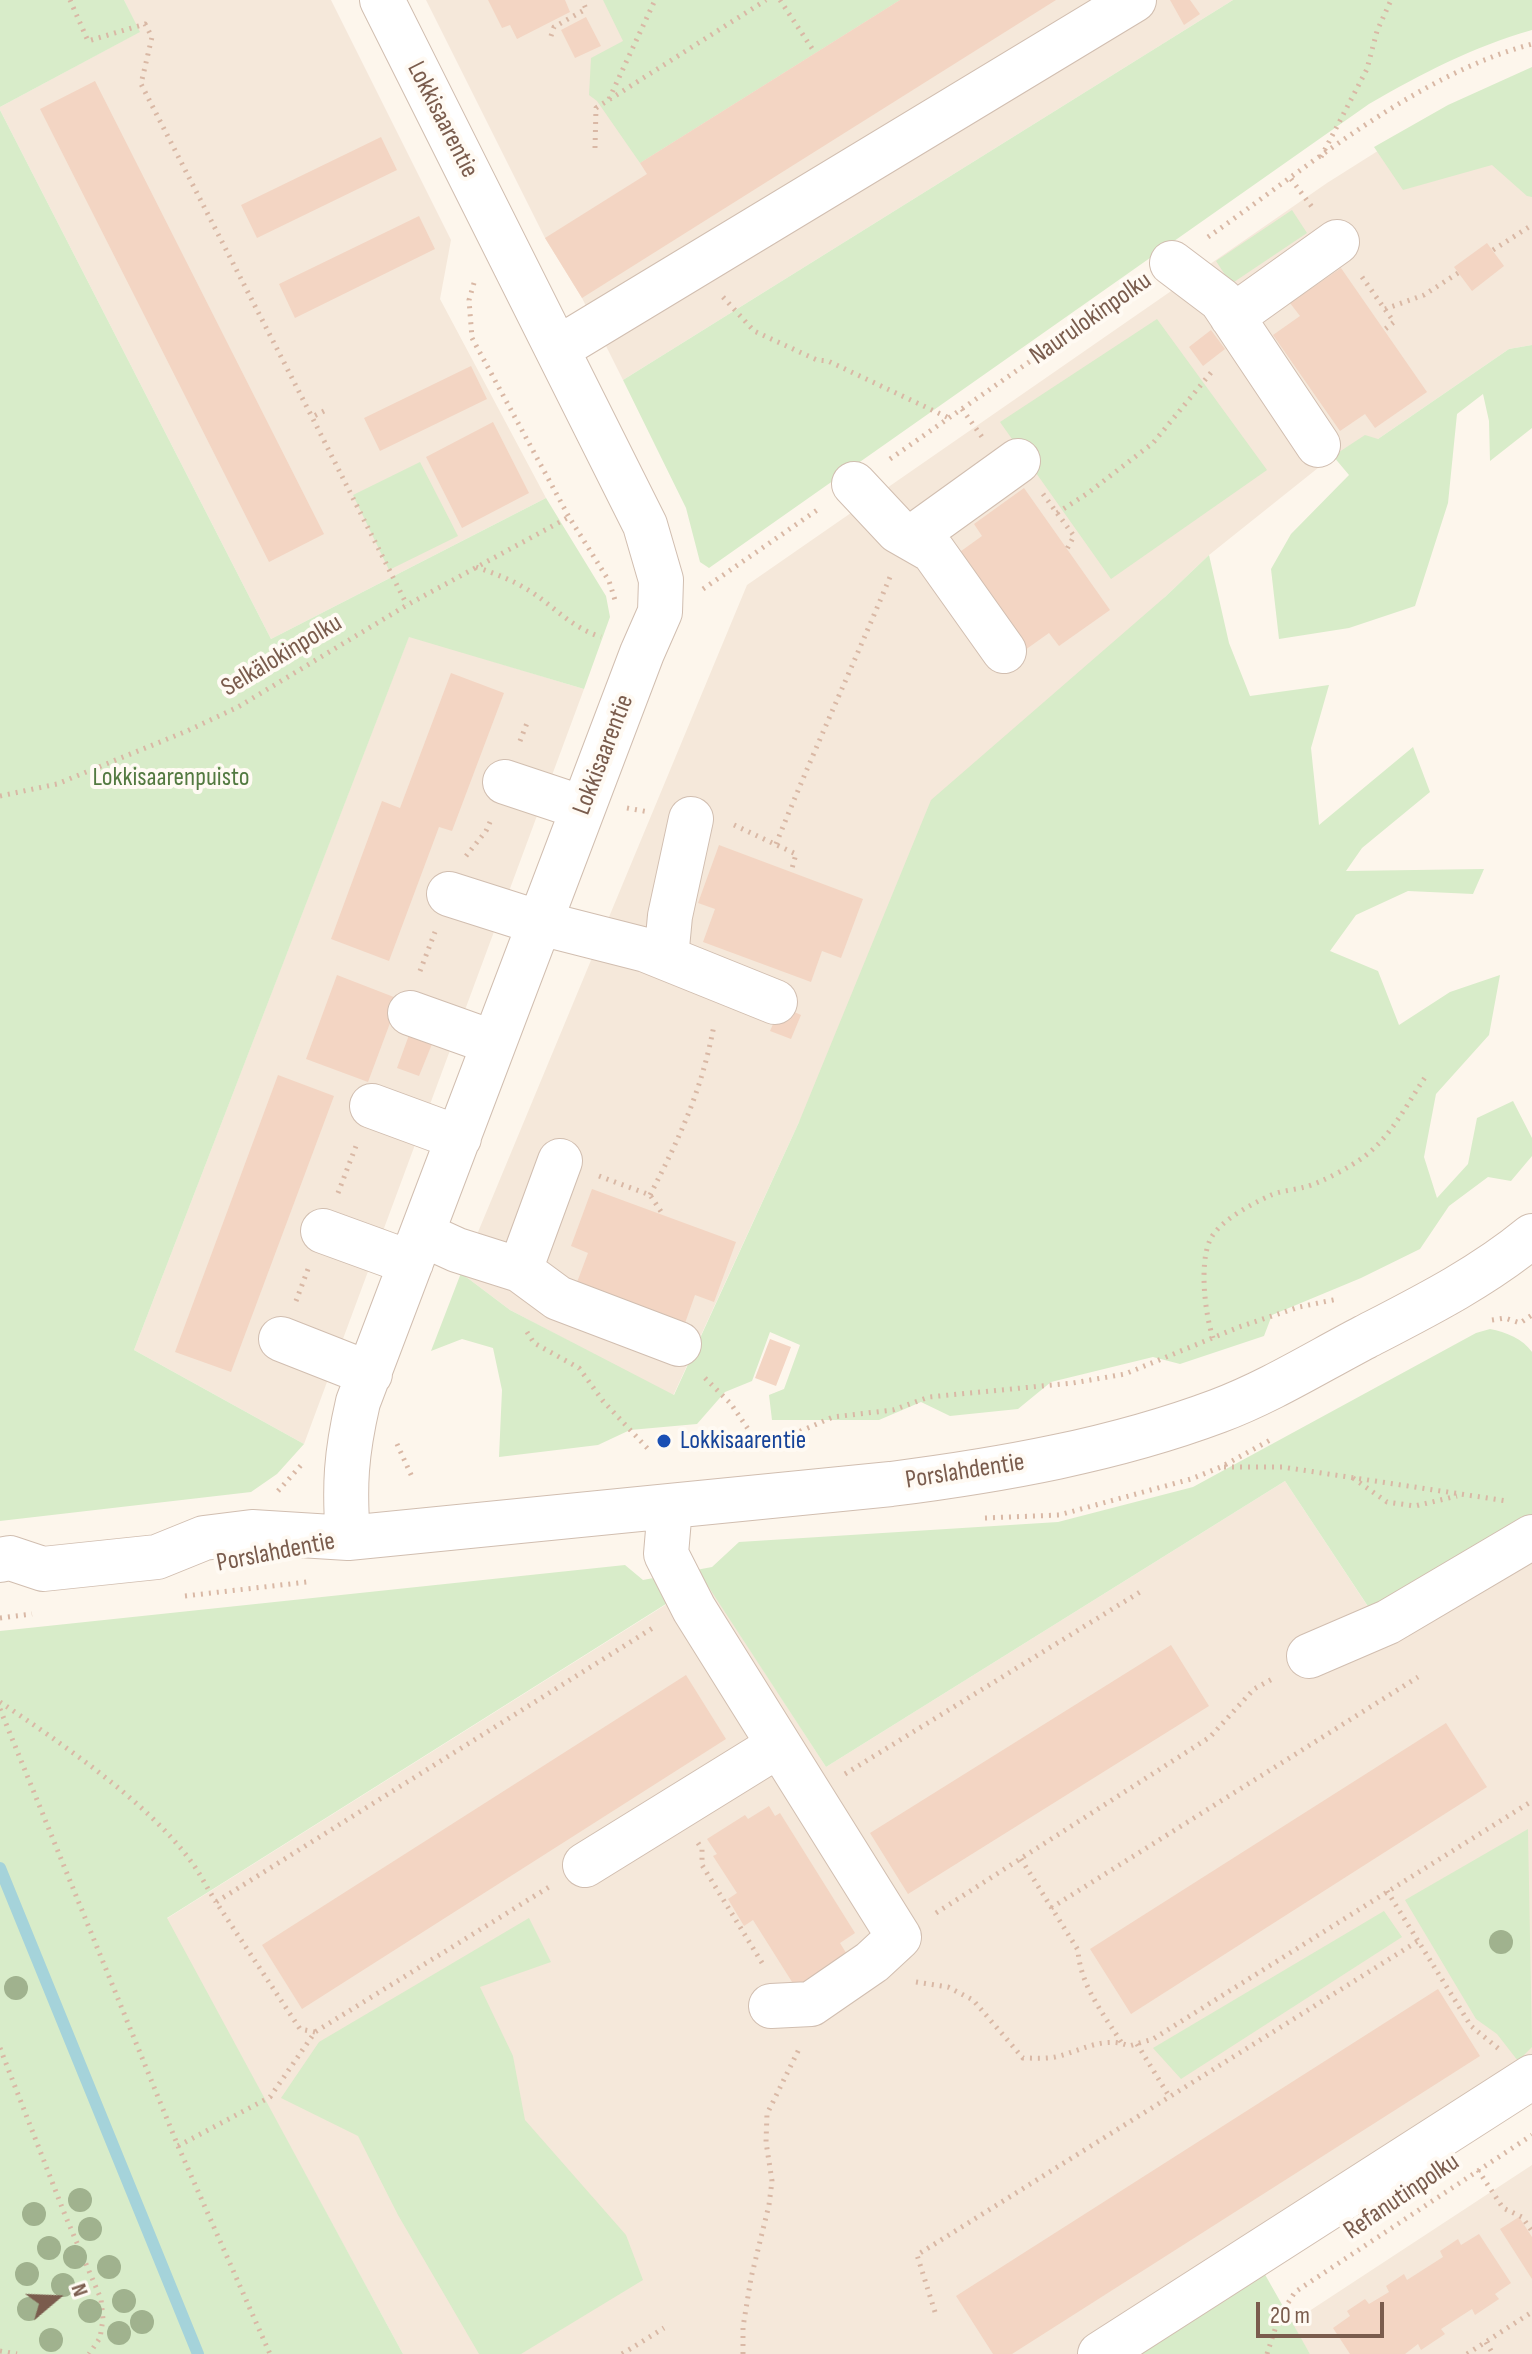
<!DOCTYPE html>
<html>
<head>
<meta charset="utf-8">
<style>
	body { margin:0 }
	#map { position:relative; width:1532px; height:2354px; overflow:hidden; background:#fdf6ec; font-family:"Sofia Sans Condensed",sans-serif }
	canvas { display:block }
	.north { position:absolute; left:16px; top:2258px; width:80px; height:80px; -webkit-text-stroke:6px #fffaf3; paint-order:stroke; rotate:71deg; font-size:22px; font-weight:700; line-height:32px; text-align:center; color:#7a5c4d }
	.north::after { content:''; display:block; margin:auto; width:28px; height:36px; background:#7a5c4d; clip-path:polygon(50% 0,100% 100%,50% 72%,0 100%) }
	.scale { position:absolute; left:1256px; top:2302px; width:128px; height:36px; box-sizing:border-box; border:4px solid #7a5c4d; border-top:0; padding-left:10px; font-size:24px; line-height:28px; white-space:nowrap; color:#7a5c4d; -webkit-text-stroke:6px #fffaf3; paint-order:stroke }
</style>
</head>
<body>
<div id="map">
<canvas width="1532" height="2354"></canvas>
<div class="north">N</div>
<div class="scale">20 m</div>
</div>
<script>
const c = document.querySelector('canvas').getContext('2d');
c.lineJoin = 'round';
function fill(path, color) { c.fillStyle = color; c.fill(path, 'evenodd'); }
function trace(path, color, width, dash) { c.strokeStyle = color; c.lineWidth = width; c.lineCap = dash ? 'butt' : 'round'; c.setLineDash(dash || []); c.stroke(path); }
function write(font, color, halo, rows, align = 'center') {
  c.font = font + ' "Sofia Sans Condensed",sans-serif'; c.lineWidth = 8; c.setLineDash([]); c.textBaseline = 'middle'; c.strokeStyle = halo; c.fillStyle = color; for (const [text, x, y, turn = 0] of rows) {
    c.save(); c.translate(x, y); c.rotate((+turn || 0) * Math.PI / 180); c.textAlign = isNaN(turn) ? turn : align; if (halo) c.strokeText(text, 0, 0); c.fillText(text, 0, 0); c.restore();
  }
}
fill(new Path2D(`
	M124,0H331L451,240L440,299L546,498L271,639L0,110V107L139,32Z
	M426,0H1233L623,380L582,298L545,238Z
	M1532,74V345L1509,349L1378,439L1333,456L1209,555L1165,597L799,1122L673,1396L510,1310L461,1273L747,585L1327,183L1392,142Z
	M409,636L584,689L304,1444L134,1350Z
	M1285,1481L1390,1640L1532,1558V2095L1136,2354H403L166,1919L705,1580L826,1767Z
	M1532,2165V2354H1310L1291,2323Z`), '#f5e8da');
fill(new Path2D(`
	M0,0H124L140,32L0,107Z
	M603,0H900L640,163L597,101L589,95L591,58L623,41Z
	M1233,0H1532V30C1472,47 1423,73 1369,104L709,568L700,562L686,508L623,380Z
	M1532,67V197L1527,196L1492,165L1403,190L1374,147L1448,105Z
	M0,110L271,639L546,498L606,596L610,617L584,689L409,637L134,1350L304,1444L277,1474L251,1492L0,1521Z
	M1292,210L1307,233L1231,284L1216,261Z
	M1157,319L1267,470L1111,579L1000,422Z
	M1532,345V428L1490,461L1489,421L1483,394L1457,414L1448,503L1415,606L1349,628L1279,639L1271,569L1291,534L1349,475L1333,456L1365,435L1378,439L1509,349Z
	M420,462L458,536L389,570L353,495Z
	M1209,555L1229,643L1250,696L1329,685L1311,748L1319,825L1413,747L1430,792L1362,848L1346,871L1484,869L1473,894L1408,891L1356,915L1330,951L1378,971L1399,1025L1450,992L1500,975L1489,1035L1436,1094L1424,1157L1437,1198L1468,1164L1477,1118L1513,1101L1532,1138V1156L1511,1181L1488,1177L1449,1206L1420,1249L1361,1278L1272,1315L1264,1336L1180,1364L1153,1357L1051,1382L1018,1409L950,1416L921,1402L879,1420H772L769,1395L784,1389L800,1345L770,1332L752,1381L725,1392L697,1424L630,1430L598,1445L499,1457L502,1390L493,1348L462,1339L431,1351L461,1273L510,1310L674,1395L799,1122L931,800L1165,597Z
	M1490,1329C1506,1332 1523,1339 1532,1352V1525L1377,1620L1285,1481L826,1767L704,1580L167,1918L403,2354H0V1631L625,1565L643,1580L712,1567L739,1542L1058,1522L1193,1487L1476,1333Z
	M1528,1829L1532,2047L1518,2061L1497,2034L1476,2019L1405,1900Z
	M1384,1911L1402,1937L1181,2079L1153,2048Z
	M529,1918L551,1962L480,1987L513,2056L525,2120L626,2235L643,2280L521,2354H479L398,2215L358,2136L281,2098L319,2042Z
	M1263,2271L1310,2354H1136Z`), '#d8ecc9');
trace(new Path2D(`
	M0,1868L198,2354`), '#a5d3da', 12);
fill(new Path2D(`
	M488,0H565L570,12L517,39L510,25L502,28Z
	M900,0H1056L582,298L545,238L647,174L640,163Z
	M1170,0H1190L1200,14L1184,25Z
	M586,17L601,46L575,58L561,30Z
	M95,81L324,534L269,562L40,109Z
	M381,137L397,170L257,238L241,205Z
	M419,216L435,249L295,318L279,284Z
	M1487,243L1504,266L1472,291L1454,267Z
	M1341,268L1427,392L1375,428L1365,414L1340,431L1273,335L1300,316L1290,303Z
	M1211,330L1225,349L1203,366L1189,347Z
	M471,366L487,399L380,451L364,418Z
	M493,422L529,493L462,528L426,457Z
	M1024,488L1110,610L1059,646L1049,633L1025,650L957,554L982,536L974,524Z
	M451,673L504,693L452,831L439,827L389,961L331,939L382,801L400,808Z
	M719,845L863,899L841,958L822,951L811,982L703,942L715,909L698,903Z
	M337,975L399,999L368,1082L306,1059Z
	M781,1006L801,1015L791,1039L770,1031Z
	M409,1035L432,1044L419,1076L397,1068Z
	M278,1075L334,1096L231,1372L175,1352Z
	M592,1189L736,1242L714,1302L695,1295L684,1326L576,1285L588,1253L571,1246Z
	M770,1339L791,1347L776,1386L755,1378Z
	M1171,1645L1209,1706L908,1894L870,1833Z
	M686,1675L726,1739L302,2009L262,1945Z
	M1446,1723L1487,1787L1131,2014L1090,1949Z
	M769,1806L775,1816L780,1813L855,1933L840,1943L851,1961L799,1993L753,1920L744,1926L728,1899L737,1893L713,1856L717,1854L707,1839L745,1815L748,1819Z
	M1438,1989L1480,2056L1012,2354H993L956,2296Z
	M1519,2217L1532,2237V2279L1500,2229Z
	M1479,2234L1511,2283L1495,2294L1499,2299L1475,2315L1472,2309L1441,2329L1445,2334L1421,2350L1418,2344L1405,2354H1350L1333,2328L1350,2316L1347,2311L1365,2299L1369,2304L1389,2292L1386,2286L1404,2274L1407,2280L1443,2257L1440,2251L1458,2239L1461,2245Z`), '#f3d5c3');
const minor = new Path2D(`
	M1172,263L1221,300L1318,445
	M1232,317L1337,242
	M557,349L1134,0
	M854,484L898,531L933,551L1004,651
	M911,538L1018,461
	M505,782L583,808
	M449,894L540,923L646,950L775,1002
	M666,958L670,916L691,819
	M410,1013L494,1043
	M372,1106L459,1138
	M323,1231L411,1263
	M422,1234L457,1250L520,1270L558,1298L679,1344
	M520,1270L560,1161
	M281,1339L370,1374
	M670,1507L666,1554L694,1609L899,1937L872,1962L811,2004L771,2006
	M348,1538C344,1486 346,1454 358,1402L642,653L660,612L661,580L645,525L382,0
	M0,1560L10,1558L43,1569L157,1557L204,1538L252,1532L348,1538L891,1484C1001,1470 1114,1450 1218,1411C1269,1392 1317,1362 1365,1337C1423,1307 1481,1278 1532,1236
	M1309,1656L1388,1622L1532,1537
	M585,1865L779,1745
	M1100,2354L1532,2077`);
trace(minor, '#d1beb0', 46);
trace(new Path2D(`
	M70,0L88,41L145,24L152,37L141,84L312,417
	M780,0L815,53
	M551,36L554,27L586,9L582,0
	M609,99L655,0
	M595,148L596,108L766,0
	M1321,157L1367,69L1377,31L1391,0
	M1291,179L1312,207
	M1208,237C1307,168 1415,75 1532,44
	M1493,250L1532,225
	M1362,277L1394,322L1384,330
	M474,283L469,300L472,338L569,517L609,581L615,600
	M723,297L754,331L817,360L828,361L949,418
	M1385,309L1424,295L1458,273
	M962,409L982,437
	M324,411L312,417L407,605
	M890,459L1138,286
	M1043,494L1074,536L1067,549
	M1057,513L1088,493L1153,443L1214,369
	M476,567C496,574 515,581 533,593C558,610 571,627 601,637
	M703,589L820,508
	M520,741L527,723
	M0,796L57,784L187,731L238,707L407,605L569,517
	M627,808L649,812
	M734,825L796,854L791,872
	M776,844C812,754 853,666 890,577
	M466,856L486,831L490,822
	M420,971L435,932
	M599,1176L650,1195L664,1216
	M338,1193L356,1146
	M650,1195C680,1137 702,1090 714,1025
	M296,1301L308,1269
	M1492,1320L1505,1318L1520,1323L1532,1315
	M527,1332L534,1343L579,1368L603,1401L650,1451
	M1213,1338C1205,1314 1199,1264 1210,1240C1219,1221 1250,1205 1269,1196C1279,1191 1293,1190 1305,1187C1321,1183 1352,1166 1365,1156C1394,1133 1407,1103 1428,1073
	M705,1378L731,1404L757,1442
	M778,1441L833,1417L893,1410L929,1397L1073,1383L1125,1374L1239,1327L1299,1307L1338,1299
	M397,1444L413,1479
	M1224,1467H1282L1507,1501
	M1353,1478L1387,1502L1415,1506L1457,1496
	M278,1491L303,1463
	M985,1518L1059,1515L1191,1479L1221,1467L1272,1439
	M185,1596L307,1582
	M0,1618L32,1614
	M0,1702C61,1743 146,1801 190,1860C200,1873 207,1888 216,1902
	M0,1709L178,2146L270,2354
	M845,1774L1140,1592
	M698,1843L702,1849V1865L764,1966
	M1021,1859L1078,1950C1080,1985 1103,2013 1121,2042
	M1387,1891L1471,2026L1499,2049
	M1051,1908L1418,1677
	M936,1913L1210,1737L1254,1689L1274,1678
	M916,1982L948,1987L973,2000L1023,2058C1034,2058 1044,2059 1055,2057C1079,2052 1103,2035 1129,2046L1153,2039L1532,1801
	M315,2032L300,2029L216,1902L656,1626
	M1137,2044L1169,2096
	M0,2048L65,2215L101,2299L103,2319L100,2338L89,2354
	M178,2146L270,2097L315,2032L549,1887
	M1478,2170L1503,2208L1522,2217L1532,2231
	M935,2312L917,2255L1418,1941
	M1486,2342L1493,2354
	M0,2351L17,2354
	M622,2354L664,2328
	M743,2354V2327L751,2278L769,2205L772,2181L766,2142L767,2114L800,2047
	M1267,2354L1279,2317L1295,2292L1532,2135
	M1467,2354L1532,2312`), '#d9b8a5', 5, [2, 6]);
trace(minor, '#fff', 44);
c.fillStyle = '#a0b28e';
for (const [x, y] of [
	[1501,1942],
	[16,1988],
	[80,2200],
	[34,2214],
	[90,2229],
	[49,2248],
	[75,2257],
	[109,2267],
	[27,2274],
	[63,2285],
	[124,2301],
	[29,2309],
	[90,2311],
	[142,2322],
	[119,2333],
	[51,2340]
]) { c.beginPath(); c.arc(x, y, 12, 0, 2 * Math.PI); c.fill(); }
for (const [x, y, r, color] of [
	[664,1441,8,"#1a4fb4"]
]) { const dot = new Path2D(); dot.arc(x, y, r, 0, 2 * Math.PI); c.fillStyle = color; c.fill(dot); trace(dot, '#fffaf3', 3); }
write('26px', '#7a5c4d', '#fffaf3', [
	["Lokkisaarentie",442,120,63],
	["Naurulokinpolku",1091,319,-35],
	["Selkälokinpolku",282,656,-31],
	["Lokkisaarentie",604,755,-69],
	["Porslahdentie",965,1472,-9],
	["Porslahdentie",276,1553,-11],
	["Refanutinpolku",1402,2197,-34]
]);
write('26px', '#537a41', '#fffaf3', [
	["Lokkisaarenpuisto",171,778]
]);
write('26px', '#164399', '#fffaf3', [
	["Lokkisaarentie",680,1441]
], 'left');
</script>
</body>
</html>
